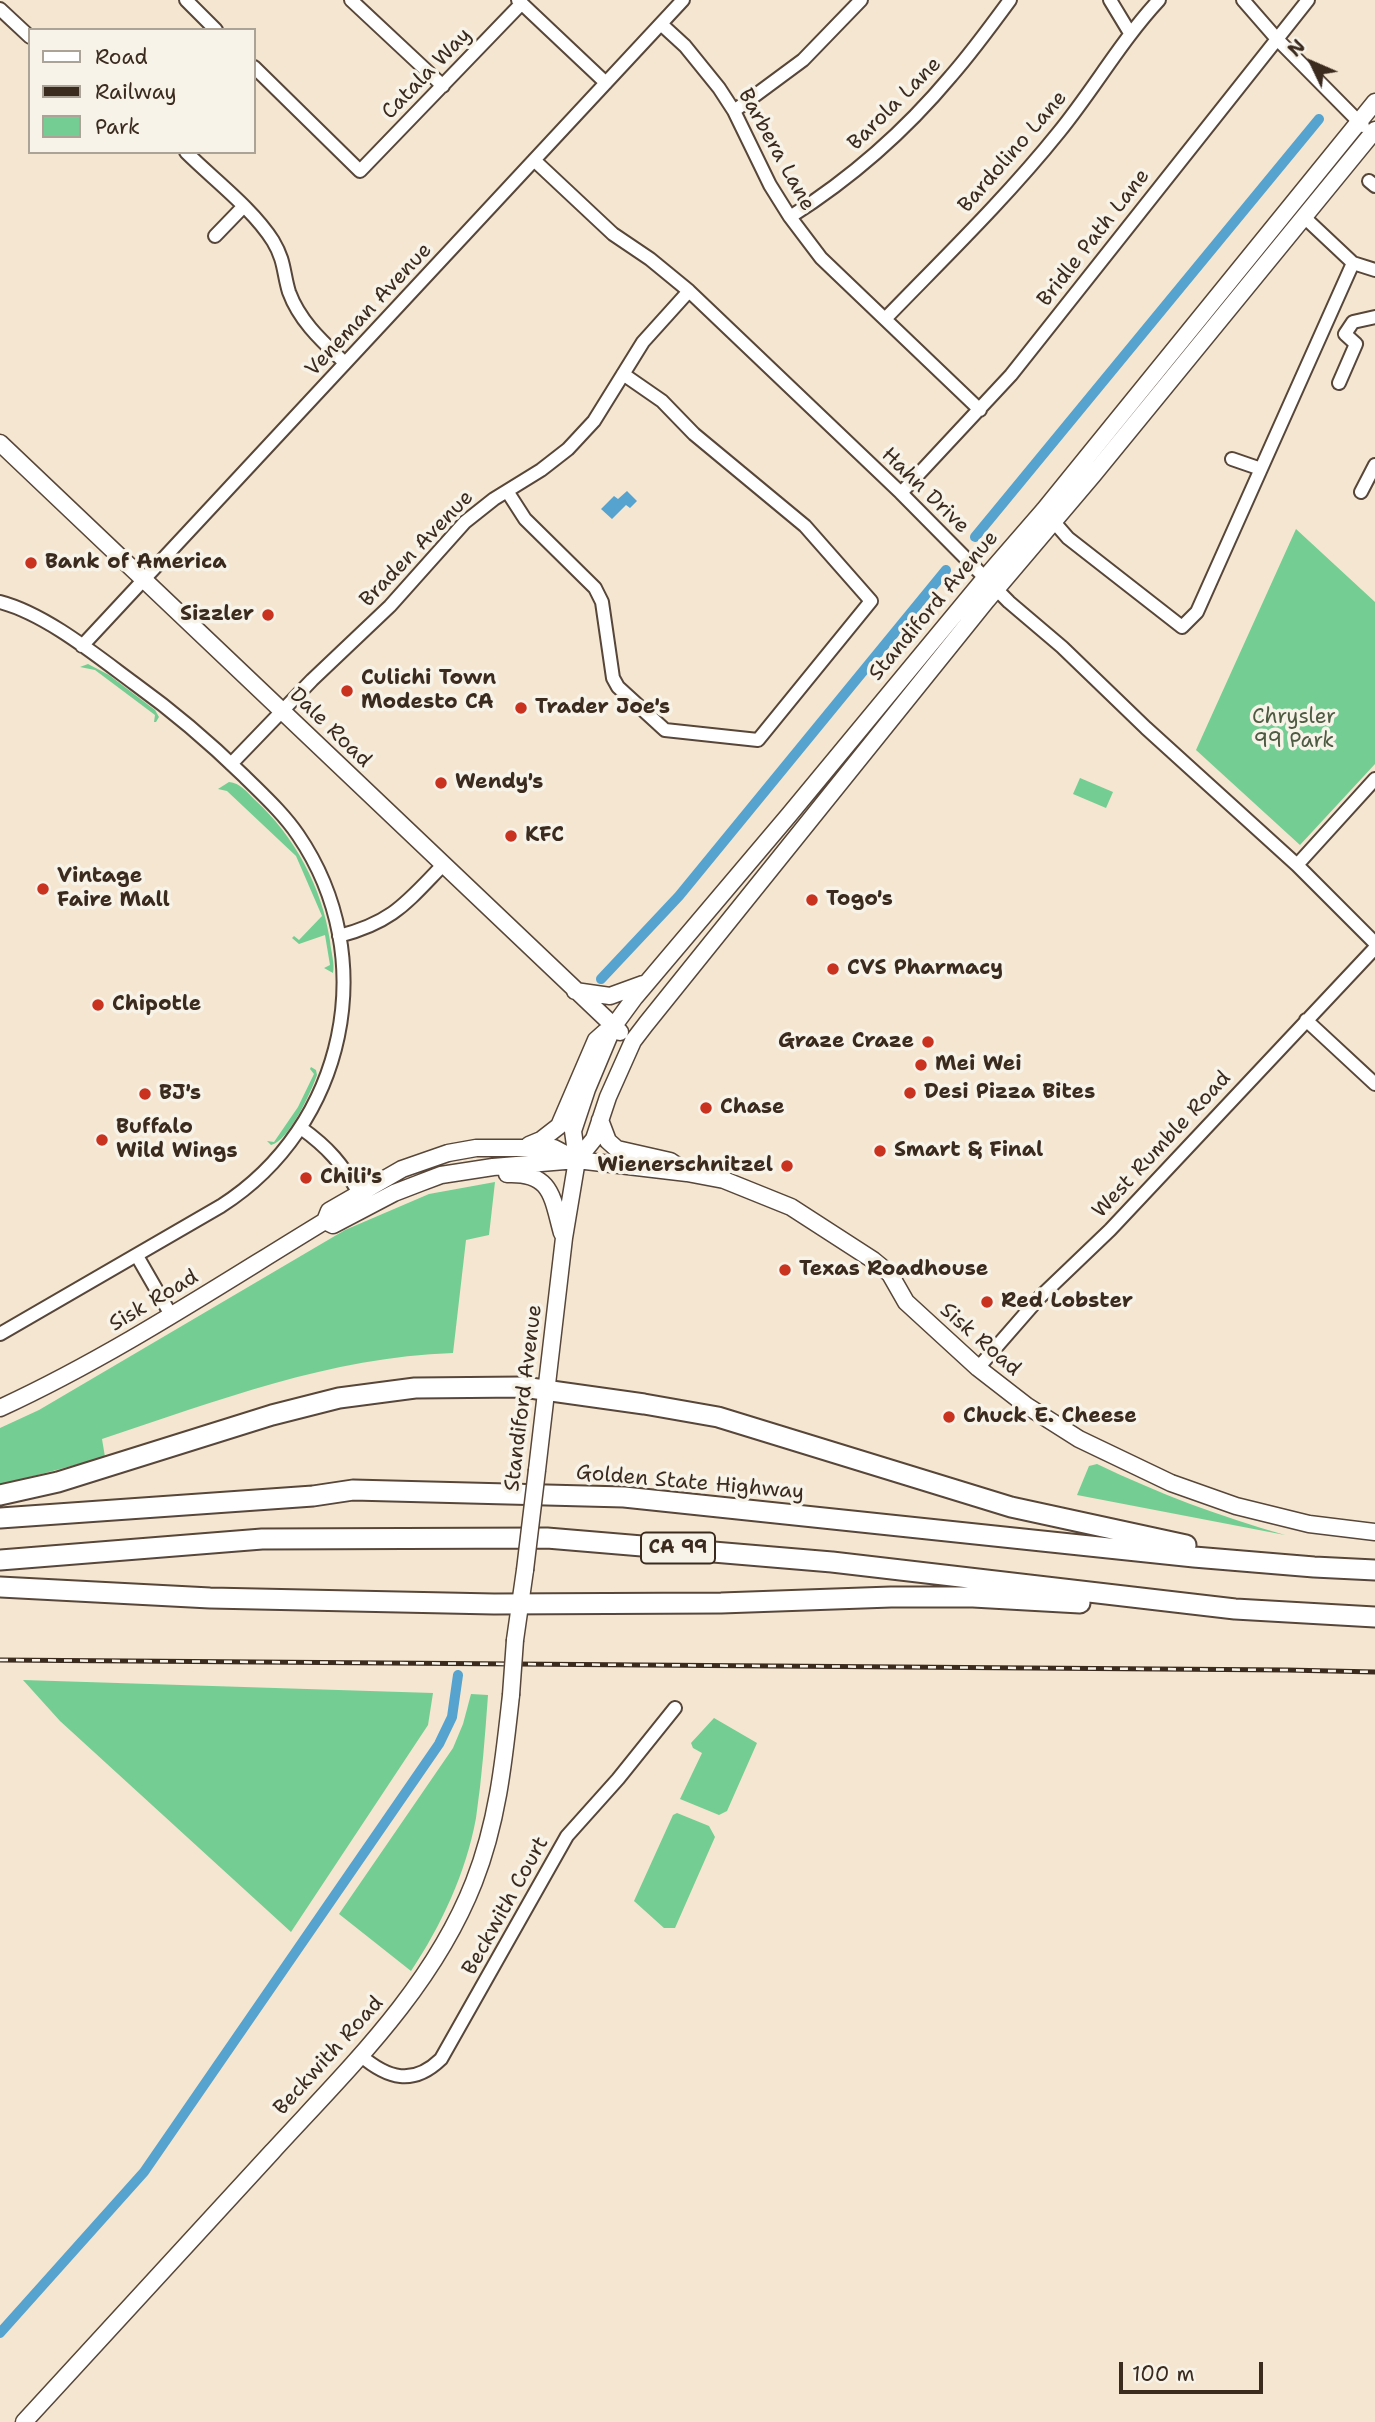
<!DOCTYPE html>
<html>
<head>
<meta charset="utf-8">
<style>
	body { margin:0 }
	#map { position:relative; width:1375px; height:2422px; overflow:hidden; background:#f4e6d0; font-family:"Shantell Sans",sans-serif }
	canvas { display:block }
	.legend { position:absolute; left:28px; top:28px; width:228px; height:126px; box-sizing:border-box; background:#f7f3e8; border:2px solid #aca397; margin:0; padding:9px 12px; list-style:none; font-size:21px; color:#3b2a1e }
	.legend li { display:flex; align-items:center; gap:14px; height:35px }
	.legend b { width:35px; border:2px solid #aca397 }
	.north { position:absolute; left:1277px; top:28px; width:70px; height:70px; -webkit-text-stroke:5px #f7f3e8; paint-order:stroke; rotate:314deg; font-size:19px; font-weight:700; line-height:28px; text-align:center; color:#3b2a1e }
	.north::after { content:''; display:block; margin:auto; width:24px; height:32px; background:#3b2a1e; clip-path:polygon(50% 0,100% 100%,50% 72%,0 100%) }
	.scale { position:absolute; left:1119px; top:2362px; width:144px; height:32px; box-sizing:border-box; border:4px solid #3b2a1e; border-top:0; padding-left:9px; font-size:21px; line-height:24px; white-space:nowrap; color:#3b2a1e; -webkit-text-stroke:5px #f7f3e8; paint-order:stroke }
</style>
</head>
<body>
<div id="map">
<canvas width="1375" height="2422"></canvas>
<ul class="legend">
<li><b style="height:9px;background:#fff"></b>Road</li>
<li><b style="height:9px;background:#3b2a1e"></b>Railway</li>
<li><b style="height:19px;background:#74cd93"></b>Park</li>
</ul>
<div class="north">N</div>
<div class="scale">100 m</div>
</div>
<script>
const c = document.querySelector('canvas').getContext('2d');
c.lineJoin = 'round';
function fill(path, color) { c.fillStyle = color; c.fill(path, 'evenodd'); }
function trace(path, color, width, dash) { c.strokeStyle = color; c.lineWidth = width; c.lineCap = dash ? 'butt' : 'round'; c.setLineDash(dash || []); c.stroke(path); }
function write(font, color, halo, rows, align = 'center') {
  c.font = font + ' "Shantell Sans",sans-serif'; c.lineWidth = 7; c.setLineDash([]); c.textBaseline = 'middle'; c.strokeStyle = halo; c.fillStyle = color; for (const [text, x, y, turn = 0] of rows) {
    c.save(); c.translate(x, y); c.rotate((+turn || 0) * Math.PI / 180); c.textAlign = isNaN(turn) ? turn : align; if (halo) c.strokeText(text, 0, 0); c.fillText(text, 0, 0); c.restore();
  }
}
fill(new Path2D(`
	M1296,529L1375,602V764L1300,845L1196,750Z
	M88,664L109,675L155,710L159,717L156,722H154L155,715L95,670L80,667Z
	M1080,778L1113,792L1106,808L1073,794Z
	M229,782C240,783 247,792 255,800C295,837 322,887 330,941C331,952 335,964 333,973L324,968L330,965L325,935L299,944L292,938L294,936L299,940L322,916L296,856L227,791L218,789Z
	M311,1067L316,1070L317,1075C311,1092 289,1141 271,1145L267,1141L274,1142L298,1107L314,1074L310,1069Z
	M495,1182L489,1235L466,1240L453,1353C330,1357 217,1401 102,1439L105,1457L0,1485V1428L39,1410L345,1230L429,1194Z
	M1097,1464C1160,1494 1218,1516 1285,1535L1077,1495L1089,1466Z
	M23,1680L433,1693L428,1725L291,1932L60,1721Z
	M471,1694L488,1695C485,1736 482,1777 476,1818C466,1873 441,1926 411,1971L339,1914L453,1748L463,1724Z
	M714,1718L757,1743L727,1811L719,1815L680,1799L702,1753L693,1748L691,1743Z
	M677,1813L709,1826L715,1837L675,1928H664L634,1901L673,1815Z`), '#74cd93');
fill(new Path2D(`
	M627,491L637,501L630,508L626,505L612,519L601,509L614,496L618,499Z`), '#56a3cf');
trace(new Path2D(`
	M975,537L1319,119
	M601,979L679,896L946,570
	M0,2333L144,2172L439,1744L452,1717L458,1675`), '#56a3cf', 10);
const minor = new Path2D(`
	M186,0L216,30
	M351,0L443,86
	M518,0L606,83
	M1110,0L1130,33
	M1243,0L1277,39L1363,126
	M0,9L30,37
	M661,24L685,46L719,88L734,111L770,185L790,217L821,258L980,410
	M254,67L360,171L521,4
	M734,111L803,60L861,0
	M186,152C213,179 252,208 273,241C285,261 283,272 289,292C300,322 323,342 345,363
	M534,160L613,234L650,259L689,291L901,493L1009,602L1062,647L1146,728L1297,865L1375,943
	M1369,181L1375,186
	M790,217C850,179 905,131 951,76C972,52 991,26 1010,0
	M215,236L243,207
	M1353,263L1375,270
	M885,319C944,258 1006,198 1059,132C1094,89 1121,41 1159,0
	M1339,383L1356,344L1345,334L1353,322L1375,317
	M1232,459L1261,469
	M507,491L525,519L595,588L602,602L613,678L618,687L665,730L758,740L871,601L805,526L694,434L662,401L623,374
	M1361,492L1375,465
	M901,493L1011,375L1308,0
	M1054,522L1068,538L1182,627L1197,612L1353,263L1303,216
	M0,602C46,614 97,656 135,684C174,712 210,743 244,776C263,795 283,813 298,835C382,958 346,1126 221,1206L0,1334
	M82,646L683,0
	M231,764L312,680L390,606L465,522L494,499L541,470L568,449L594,421L643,342L689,291
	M1297,865L1375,779
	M339,936C393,922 406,903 443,865
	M1306,1020L1375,1084
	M301,1128C329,1148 342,1164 359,1193
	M137,1256L171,1315
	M978,1368L1039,1298L1110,1230L1375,948
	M360,2055C388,2079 413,2086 441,2059L567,1836L618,1779L675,1708`);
const major = new Path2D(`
	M0,443L620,1032
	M575,991L610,996L643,984
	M600,1120L608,1141L617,1149L670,1161L676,1165
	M529,1145L541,1140L559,1126L596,1040L605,1032
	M577,1160L594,1139L608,1097L633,1041L646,1024L987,600L1093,475L1375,130
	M507,1174C552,1172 552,1197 562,1233
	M325,1221L333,1225L394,1193L420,1183L441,1175L493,1167L577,1160L687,1173L724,1180L791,1207L873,1260L890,1274L906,1302L978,1368L1027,1406L1079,1439L1171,1483L1236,1506L1309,1524L1375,1532
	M0,1408C113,1356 218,1286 325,1221L329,1211L402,1169L448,1153L476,1148H554L577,1160
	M537,1470L564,1238L577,1160L573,1131L587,1089L613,1027L635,997L789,815L985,578L1044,510L1375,102
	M515,1640L525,1570
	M24,2422C106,2332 189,2242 272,2152C348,2069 432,1989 474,1882C498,1821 504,1759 511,1695`);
const highway = new Path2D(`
	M0,1495L58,1482L272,1415L339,1398L415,1388L523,1387L644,1404L718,1417L1011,1507L1186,1545
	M0,1518L313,1496L353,1490L624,1497L1194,1557L1314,1567L1375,1570
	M0,1560L262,1539L547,1538L832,1562L1235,1609L1375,1617
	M0,1587L210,1598L494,1604L721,1603L891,1597H973L1080,1603`);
trace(minor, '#574639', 16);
trace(major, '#574639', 19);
trace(highway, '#574639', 23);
trace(minor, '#fff', 12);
trace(major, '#fff', 16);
trace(highway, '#fff', 19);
const rail = new Path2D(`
	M0,1660L1287,1670L1375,1672`);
trace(rail, '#3b2a1e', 5);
trace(rail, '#f7f3e8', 2.5, [8]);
const majorBridge = new Path2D(`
	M525,1570L537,1470
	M511,1695L515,1640`);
trace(majorBridge, '#574639', 19, []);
trace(majorBridge, '#fff', 16);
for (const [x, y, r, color] of [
	[31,563,7,"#c8321e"],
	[268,615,7,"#c8321e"],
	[347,691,7,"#c8321e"],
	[521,708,7,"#c8321e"],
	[441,783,7,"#c8321e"],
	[511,836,7,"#c8321e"],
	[43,889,7,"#c8321e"],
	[812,900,7,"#c8321e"],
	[833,969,7,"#c8321e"],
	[98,1005,7,"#c8321e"],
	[928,1042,7,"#c8321e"],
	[921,1065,7,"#c8321e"],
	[910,1093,7,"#c8321e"],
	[145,1094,7,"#c8321e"],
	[706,1108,7,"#c8321e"],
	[102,1140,7,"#c8321e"],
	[880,1151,7,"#c8321e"],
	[787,1166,7,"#c8321e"],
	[306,1178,7,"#c8321e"],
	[785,1270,7,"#c8321e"],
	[987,1302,7,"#c8321e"],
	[949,1417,7,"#c8321e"]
]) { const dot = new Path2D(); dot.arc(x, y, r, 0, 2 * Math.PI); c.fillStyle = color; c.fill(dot); trace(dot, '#f7f3e8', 2.5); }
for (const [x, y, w] of [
	[678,1548,74]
]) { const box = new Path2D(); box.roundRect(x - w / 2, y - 15.5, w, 31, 5); c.fillStyle = '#f7f3e8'; c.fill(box); trace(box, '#3b2a1e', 2); }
write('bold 19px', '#3b2a1e', null, [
	["CA 99",678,1548]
]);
write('21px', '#3b2a1e', '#f7f3e8', [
	["Catala Way",427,74,-46],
	["Barola Lane",895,104,-45],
	["Barbera Lane",776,150,61],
	["Bardolino Lane",1013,152,-49],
	["Bridle Path Lane",1094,238,-52],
	["Veneman Avenue",369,310,-47],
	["Hahn Drive",925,491,44],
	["Braden Avenue",417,549,-46],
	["Standiford Avenue",934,606,-50],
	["Dale Road",330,728,44],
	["West Rumble Road",1162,1145,-47],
	["Sisk Road",154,1301,-31],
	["Sisk Road",980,1340,41],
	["Standiford Avenue",524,1398,-83],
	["Golden State Highway",690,1483,5],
	["Beckwith Court",506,1906,-61],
	["Beckwith Road",329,2056,-48]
]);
write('bold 21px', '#3b2a1e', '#f7f3e8', [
	["Bank of America",45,563],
	["Sizzler",254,615,"right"],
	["Culichi Town",361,679],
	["Modesto CA",361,703],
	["Trader Joe's",535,708],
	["Wendy's",455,783],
	["KFC",525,836],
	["Vintage",57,877],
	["Faire Mall",57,901],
	["Togo's",826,900],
	["CVS Pharmacy",847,969],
	["Chipotle",112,1005],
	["Graze Craze",914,1042,"right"],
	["Mei Wei",935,1065],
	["Desi Pizza Bites",924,1093],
	["BJ's",159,1094],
	["Chase",720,1108],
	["Buffalo",116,1128],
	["Wild Wings",116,1152],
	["Smart & Final",894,1151],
	["Wienerschnitzel",773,1166,"right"],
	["Chili's",320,1178],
	["Texas Roadhouse",799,1270],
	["Red Lobster",1001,1302],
	["Chuck E. Cheese",963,1417]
], 'left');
write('21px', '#4c5b41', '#f7f3e8', [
	["Chrysler",1294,718],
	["99 Park",1294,742]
]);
</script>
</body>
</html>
